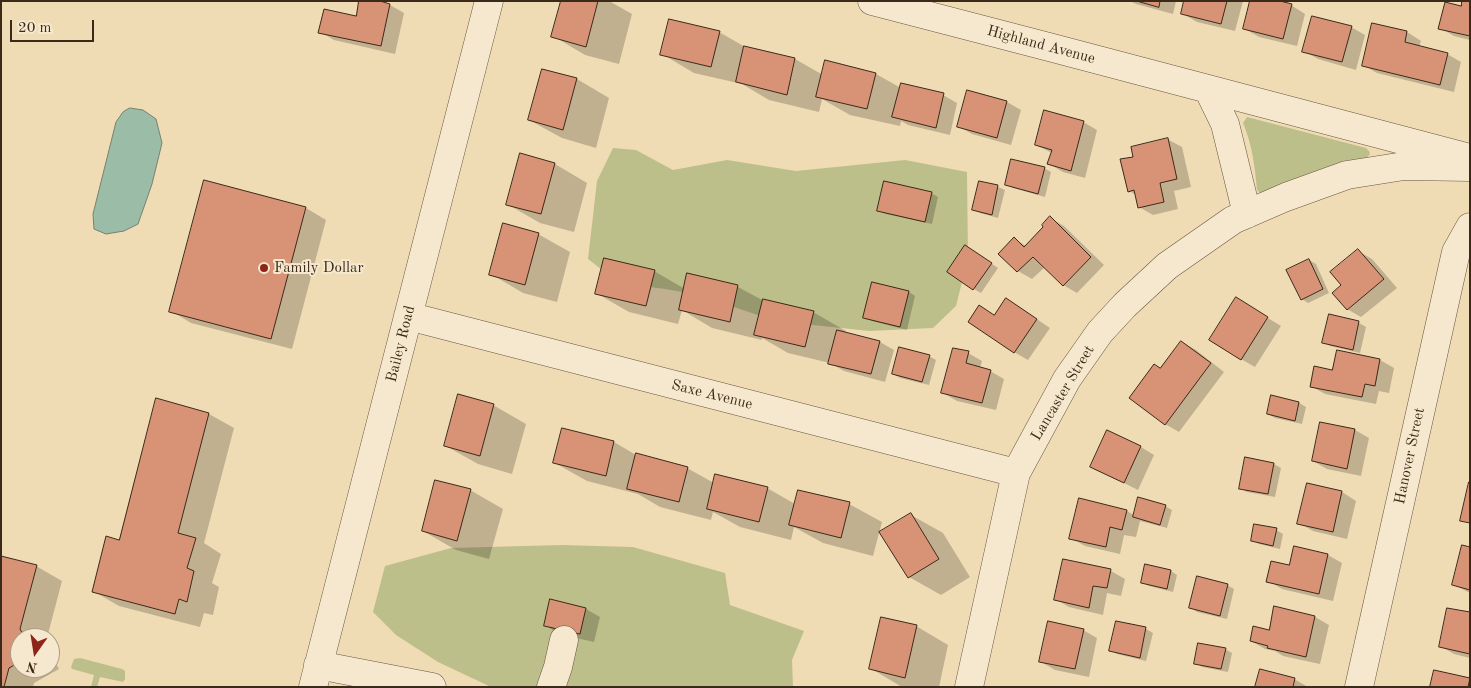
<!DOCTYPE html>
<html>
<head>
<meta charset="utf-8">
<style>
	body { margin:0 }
	#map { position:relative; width:1471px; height:688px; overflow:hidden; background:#f0dcb4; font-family:"Old Standard TT",serif }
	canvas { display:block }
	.frame { position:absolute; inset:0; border:2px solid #3b2919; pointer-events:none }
	.north { position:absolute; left:10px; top:628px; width:50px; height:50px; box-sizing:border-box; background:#f5e8ce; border:1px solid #ab9c86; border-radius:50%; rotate:193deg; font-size:14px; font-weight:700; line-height:20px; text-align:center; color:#3b2919 }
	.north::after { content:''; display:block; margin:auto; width:18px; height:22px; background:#8f2418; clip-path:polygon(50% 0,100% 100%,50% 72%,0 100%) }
	.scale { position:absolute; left:10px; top:20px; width:84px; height:22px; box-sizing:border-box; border:2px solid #3b2919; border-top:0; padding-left:6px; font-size:15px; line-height:18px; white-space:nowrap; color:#3b2919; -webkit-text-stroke:4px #f5e8ce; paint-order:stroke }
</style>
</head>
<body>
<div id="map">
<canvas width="1471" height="688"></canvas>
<div class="frame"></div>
<div class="north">N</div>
<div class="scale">20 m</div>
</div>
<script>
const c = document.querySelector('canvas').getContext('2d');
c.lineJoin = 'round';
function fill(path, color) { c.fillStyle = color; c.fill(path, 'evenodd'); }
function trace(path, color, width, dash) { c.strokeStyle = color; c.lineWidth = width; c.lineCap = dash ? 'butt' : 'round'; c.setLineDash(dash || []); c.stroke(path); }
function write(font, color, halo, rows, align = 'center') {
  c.font = font + ' "Old Standard TT",serif'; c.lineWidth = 4; c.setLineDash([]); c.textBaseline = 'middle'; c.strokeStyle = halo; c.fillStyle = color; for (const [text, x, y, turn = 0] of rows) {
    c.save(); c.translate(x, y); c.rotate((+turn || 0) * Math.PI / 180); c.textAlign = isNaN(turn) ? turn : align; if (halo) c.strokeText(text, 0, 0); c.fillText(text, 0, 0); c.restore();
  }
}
fill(new Path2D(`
	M1247,117L1366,148L1369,151L1370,154L1367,158L1263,195L1259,192L1257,190C1255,167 1252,144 1243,123Z
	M613,148L636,150L673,170L727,160L796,171L905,160L967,172L968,258L956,306L933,328L869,331L776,321L694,294L665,289L619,283L588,259L597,181Z
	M562,545L633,547L725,573L730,605L804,631L792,660L793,687H491L438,662L396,635L373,612L385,566L451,548Z
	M80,658L122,669L125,671V679L123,682L100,677L97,687H91L94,675L72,669L71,667L74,659Z`), '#bdbf8a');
const water = new Path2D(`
	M130,108L143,110L156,119L162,143L152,184L138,224L124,231L106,234L94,229L93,214L116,122L123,112Z`);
fill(water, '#9bbca7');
trace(water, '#75816e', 1);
fill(new Path2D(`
	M562,1H609L632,14L619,64L585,55L553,36Z
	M1130,1H1176L1173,14L1136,4Z
	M1186,1H1243L1235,31L1197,22L1183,14Z
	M1252,1H1286L1285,4L1291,5L1305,14L1297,46L1259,37L1245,29Z
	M1470,1V40L1454,36L1440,28Z
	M390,5L404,13L395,54L334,40L320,32Z
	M1351,27L1365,35L1356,70L1318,59L1304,51Z
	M719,32L747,48L795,59L823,75L876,74L901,88L943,95L957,103L950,135L908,125L901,121L900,126L850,115L822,99L819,112L769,100L742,84L694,73L662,54Z
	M1407,32L1421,41L1419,47L1447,54L1461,62L1454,92L1377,73L1363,65Z
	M543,70L577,79L609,98L596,148L562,138L529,120Z
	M1007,102L1021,110L1011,145L972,134L958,126Z
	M1083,122L1097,130L1085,178L1063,172L1049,164L1052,153L1036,145Z
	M1167,139L1182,147L1191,187L1174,191L1178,209L1153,215L1139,207L1136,195L1129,191L1134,157Z
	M555,164L587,183L574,232L540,223L507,204Z
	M1044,168L1051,172L1045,197L1013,188L1006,184Z
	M980,182L998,187L1005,190L998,218L980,213L973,209Z
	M931,193L938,197L932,224L886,214L879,210Z
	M306,208L326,220L292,349L191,323L171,311Z
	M1050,218L1064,226L1104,265L1077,293L1063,285L1045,267L1032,279L1018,271L1000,254L1015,239L1026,246L1045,227Z
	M538,234L570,252L557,302L523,293L491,274Z
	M972,250L998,268L981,293L974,289Z
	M1358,251L1372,259L1397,288L1361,317L1347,309L1343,285Z
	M1309,260L1316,264L1329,293L1308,303L1302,299Z
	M654,271L685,289L688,275L738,287L764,301L813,312L846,331L845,333L880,342L894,350L885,382L844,371L830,363L788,353L762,338V340L712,328L682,310L678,324L629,312L596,293Z
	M909,292L915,296L907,330L872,321L865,317Z
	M1007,299L1050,328L1028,360L1014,352L995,316Z
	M1250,307L1281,326L1255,367L1241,359Z
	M1330,316L1359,323L1366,327L1360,353L1330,346L1324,342Z
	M1182,342L1196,350L1224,372L1179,432L1165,424L1161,370Z
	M1338,351L1380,360L1394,368L1389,393L1379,391L1376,404L1325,394L1311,386L1333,371Z
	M968,353L982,361L980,368L990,371L1004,379L996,410L957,401L943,393Z
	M929,356L936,360L929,385L900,378L893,374Z
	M1272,397L1299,403L1306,407L1302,424L1275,418L1268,414Z
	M157,400L209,414L234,428L204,543L221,554L212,583L219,587L213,615L204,613L200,627L119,606L93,591L120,541Z
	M493,405L526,424L512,474L478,464L446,446Z
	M1321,423L1355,430L1369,438L1361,476L1327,469L1313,461Z
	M563,429L614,442L636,455L687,468L714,483L767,488L795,504H849L882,522L873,556L823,543L794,527L791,540L740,527L713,512L711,520L660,507L638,494L587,481L555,463Z
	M1141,447L1154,455L1138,490L1092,467Z
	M1246,458L1274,464L1281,468L1275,497L1247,492L1240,488Z
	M1308,485L1342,492L1356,501L1347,539L1313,531L1299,523Z
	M470,490L503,509L489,559L456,550L423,531Z
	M1165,506L1172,510L1167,528L1140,521L1136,537L1124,535L1120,554L1085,546L1071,538L1127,511L1134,515Z
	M911,515L943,533L970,577L941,595L909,577Z
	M1276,530L1283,534L1280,549L1259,544L1252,540Z
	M1295,548L1328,555L1342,563L1333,601L1282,589L1268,581L1290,567Z
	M1470,549V593L1454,585Z
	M1064,560L1111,571L1125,579L1121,596L1107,593L1103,615L1069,607L1055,599Z
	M36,566L62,581L47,638H20V668H50V653L59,669L34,683L33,687H1Z
	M1171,571L1177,575L1173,592L1149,586L1142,582Z
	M1227,585L1234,589L1227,619L1197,612L1191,608Z
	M551,601L586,609L600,617L594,642L559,634L545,625Z
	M1274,608L1315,617L1329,625L1320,664L1283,656L1275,651L1265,649L1251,641L1270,631Z
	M1470,614V658L1454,654L1440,646Z
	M1117,622L1146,629L1153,633L1146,661L1117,654L1111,650Z
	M916,626L948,645L939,687H902L870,668Z
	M1083,630L1097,638L1089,677L1055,670L1041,662Z
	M1225,649L1232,653L1228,672L1202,667L1196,663Z
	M1294,679L1308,687H1256Z`), '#0003');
const building = new Path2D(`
	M359,1H380L390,4L381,46L318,33L324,9L356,16Z
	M561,1H598L586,47L551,37Z
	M1137,1H1160L1159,7Z
	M1184,1H1227L1221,24L1181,14Z
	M1250,1H1280L1292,4L1283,39L1243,29Z
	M1462,1H1470V36L1438,29L1445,2L1461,6Z
	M1312,16L1352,26L1342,62L1302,52Z
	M669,19L720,31L711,67L660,55Z
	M1372,23L1407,31L1405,42L1448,53L1440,85L1362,66Z
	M744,46L795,58L787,95L736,82Z
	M825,60L876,73L867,109L816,97Z
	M542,69L577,78L563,130L528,120Z
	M901,83L944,93L936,128L892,117Z
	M967,90L1007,101L997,138L957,127Z
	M1044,110L1084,121L1071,171L1047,164L1052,150L1035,145Z
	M1168,138L1177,179L1160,183L1164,202L1138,208L1134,190L1128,192L1120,159L1133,157L1131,147Z
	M520,153L555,163L541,214L506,205Z
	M1011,159L1045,167L1038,194L1005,185Z
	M204,180L306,207L271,339L169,312Z
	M884,181L932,192L925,222L877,211Z
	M979,181L998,185L992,215L972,210Z
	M1050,216L1091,257L1063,286L1033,257L1017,272L998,254L1014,237L1024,247L1043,227L1042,225Z
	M503,223L539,233L525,285L489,275Z
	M965,245L992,263L973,290L947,272Z
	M1358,249L1384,279L1347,310L1332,293L1341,285L1330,272Z
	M604,258L655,270L646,306L595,294Z
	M1309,259L1323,289L1301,300L1286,270Z
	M687,273L738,285L730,322L679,310Z
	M872,282L909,291L900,327L863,318Z
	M1236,297L1268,317L1241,360L1209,340Z
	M1006,298L1037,319L1014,353L968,322L979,305L994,315Z
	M763,299L814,311L805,347L754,335Z
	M1329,314L1359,321L1353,350L1322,343Z
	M837,330L880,341L871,374L828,364Z
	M1181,341L1211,363L1165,425L1129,398L1154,364L1160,368Z
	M899,347L930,355L922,382L892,374Z
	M953,348L969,351L966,363L991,370L982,403L941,393Z
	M1337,350L1380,359L1375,386L1365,384L1362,397L1310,387L1314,366L1332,370Z
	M458,394L494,404L480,456L444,446Z
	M1271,395L1299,402L1295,421L1267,414Z
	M156,398L209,413L178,533L196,538L187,568L194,571L187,602L179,599L175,614L92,592L106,536L119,540Z
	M1320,422L1355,429L1347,469L1312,461Z
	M562,428L614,441L606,476L553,463Z
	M1107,430L1141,446L1124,483L1090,467Z
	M636,453L688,467L679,502L627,489Z
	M1245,457L1274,463L1268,494L1239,489Z
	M715,474L768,487L759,522L707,509Z
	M435,480L471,489L457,541L422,531Z
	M1469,482H1470V523L1460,521Z
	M1307,483L1342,491L1333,532L1297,524Z
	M798,490L850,502L841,538L789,525Z
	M1138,497L1166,505L1160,525L1133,517Z
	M1079,498L1127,510L1122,530L1110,527L1106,547L1069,539Z
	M911,513L939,559L908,578L879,532Z
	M1254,524L1277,528L1273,546L1251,541Z
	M1462,545L1470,547V590L1452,585Z
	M1294,546L1328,554L1319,594L1266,582L1271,561L1289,565Z
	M1,556L37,565L20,629L25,638H20V662L9,668L4,687H1Z
	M1063,559L1111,569L1107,588L1093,586L1089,608L1054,600Z
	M1145,564L1171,570L1167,589L1141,583Z
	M1197,576L1228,584L1220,616L1189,608Z
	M550,599L586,608L580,634L544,626Z
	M1274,606L1315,616L1306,657L1267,648L1268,646L1250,641L1253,626L1269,630Z
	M1447,608L1470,612V654L1439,647Z
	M881,617L917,625L905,678L869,669Z
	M1048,621L1084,629L1075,669L1039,662Z
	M1116,621L1146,627L1140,658L1109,651Z
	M1198,643L1226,648L1221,669L1194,664Z
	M1260,669L1295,678L1293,687H1255Z
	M1434,670L1470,678L1468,687H1430Z`);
fill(building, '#d89276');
trace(building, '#3b2919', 1);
const minor = new Path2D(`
	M872,1L1049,47L1466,157
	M1208,89L1225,124L1247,214
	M408,316L1016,473
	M318,665L432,687
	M313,687L489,1
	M551,687L558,667L564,640
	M969,687L1016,473L1067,379L1100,332L1125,305L1167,266L1233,220L1286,197L1347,175L1404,166L1470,167
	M1359,687L1456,252L1470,227`);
trace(minor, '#685640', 29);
trace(minor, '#f5e8ce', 28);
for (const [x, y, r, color] of [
	[264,268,5,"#8f2418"]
]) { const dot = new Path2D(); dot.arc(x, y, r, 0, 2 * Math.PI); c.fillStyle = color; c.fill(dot); trace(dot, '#f5e8ce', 2); }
write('15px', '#3b2919', '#f5e8ce', [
	["Highland Avenue",1041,45,15],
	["Bailey Road",401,344,-76],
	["Lancaster Street",1063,393,-59],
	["Saxe Avenue",712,395,14],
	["Hanover Street",1410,456,-78]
]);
write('15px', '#3b2919', '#f5e8ce', [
	["Family Dollar",274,268]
], 'left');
</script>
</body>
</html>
